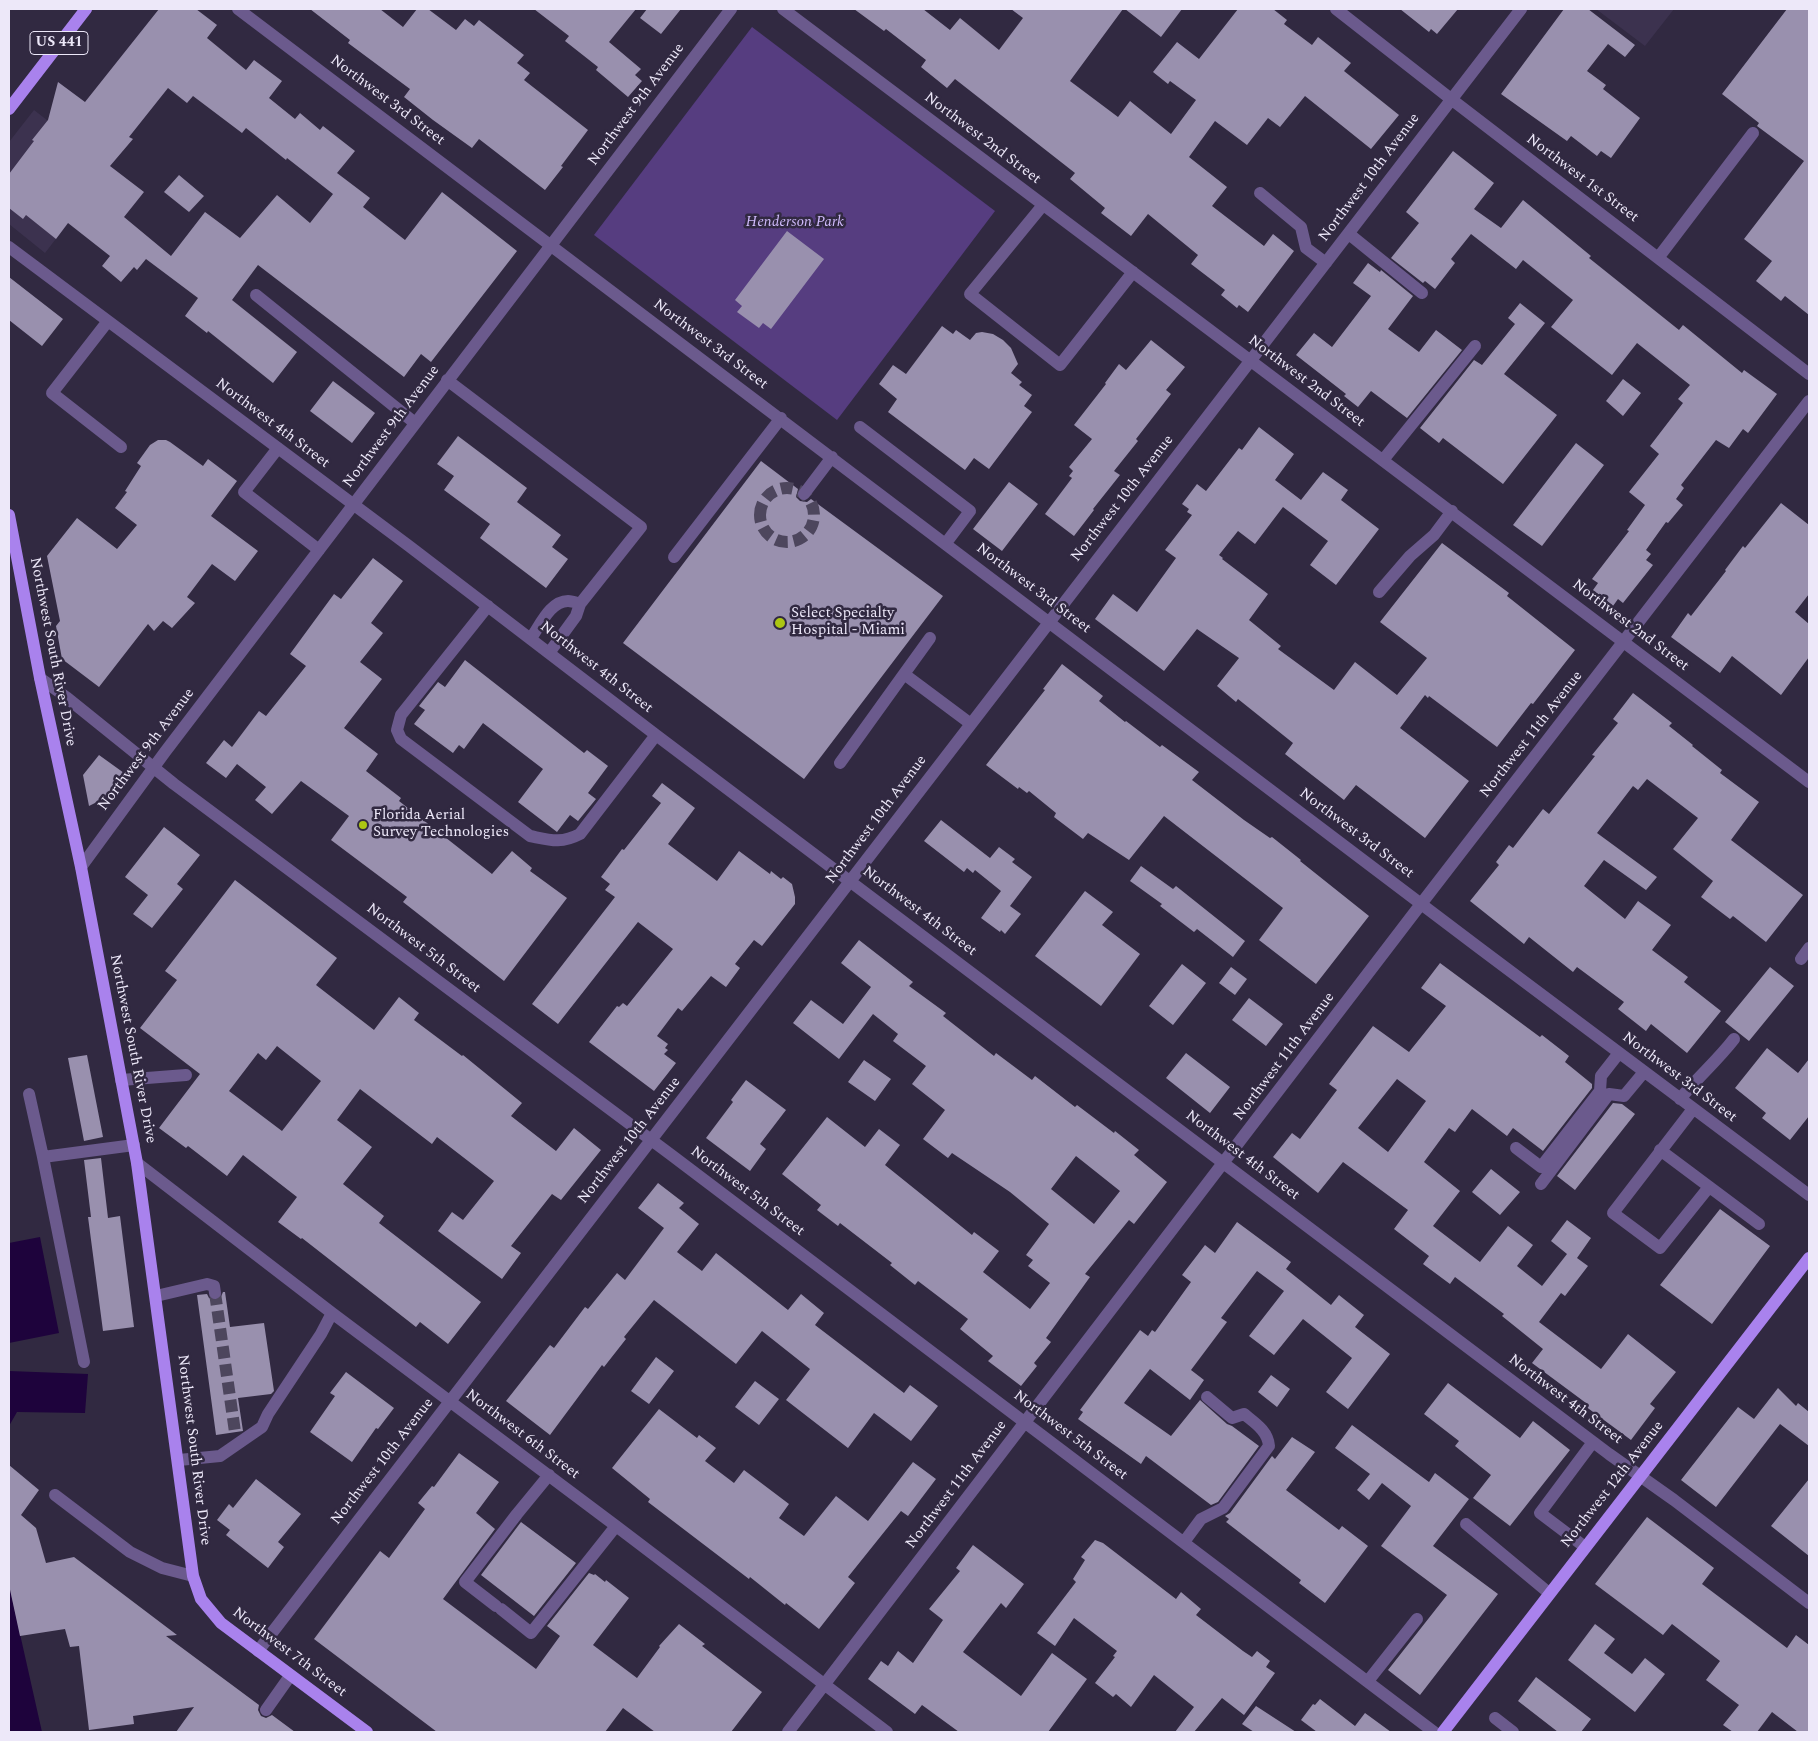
<!DOCTYPE html>
<html>
<head>
<meta charset="utf-8">
<style>
	body { margin:0 }
	#map { position:relative; width:1818px; height:1741px; overflow:hidden; background:#312941; font-family:Spectral,serif }
	canvas { display:block }
	.frame { position:absolute; inset:0; border:10px solid #ede8f9; pointer-events:none }
</style>
</head>
<body>
<div id="map">
<canvas width="1818" height="1741"></canvas>
<div class="frame"></div>
</div>
<script>
const c = document.querySelector('canvas').getContext('2d');
c.lineJoin = 'round';
function fill(path, color) { c.fillStyle = color; c.fill(path, 'evenodd'); }
function trace(path, color, width, dash) { c.strokeStyle = color; c.lineWidth = width; c.lineCap = dash ? 'butt' : 'round'; c.setLineDash(dash || []); c.stroke(path); }
function write(font, color, halo, rows, align = 'center') {
  c.font = font + ' Spectral,serif'; c.lineWidth = 5; c.setLineDash([]); c.textBaseline = 'middle'; c.strokeStyle = halo; c.fillStyle = color; for (const [text, x, y, turn = 0] of rows) {
    c.save(); c.translate(x, y); c.rotate((+turn || 0) * Math.PI / 180); c.textAlign = isNaN(turn) ? turn : align; if (halo) c.strokeText(text, 0, 0); c.fillText(text, 0, 0); c.restore();
  }
}
fill(new Path2D(`
	M1596,9H1674L1645,46Z
	M34,110L110,169L45,253L9,224V142Z`), '#3c324f');
fill(new Path2D(`
	M752,27L995,211L837,420L594,235Z`), '#563d80');
fill(new Path2D(`
	M40,1237L59,1333L9,1343V1243Z
	M9,1371L88,1374L85,1413L17,1412L9,1426Z
	M9,1585L42,1732H9Z`), '#1e033c');
fill(new Path2D(`
	M159,9H196L217,25L207,38L246,70L254,60L282,81L269,98L295,119L300,113L320,130L323,126L355,151L337,173L370,198L363,207L405,240L442,192L517,251L431,362L421,354L404,377L258,265L232,300L297,352L273,383L208,331L207,333L185,316L198,298L146,259L137,270L134,267L121,282L102,266L110,256L68,223L56,239L26,215L23,219L9,208V174L34,141L32,140L48,120L58,82L85,102ZM168,88L187,103L193,96L242,133L246,128L286,160L287,158L333,194L310,223L277,195L240,238L205,212L171,256L124,217L144,192L110,166L133,139L129,137Z
	M310,9H380L403,27L417,9H428L456,30L465,19L474,26L479,20L524,55L517,63L530,73L524,80L588,130L561,166L563,167L545,190L479,139L472,148L433,120L404,97L410,89L348,43L350,40Z
	M534,9H636L609,42L641,69L635,75L642,81L628,97L596,70L598,67L565,41L569,36Z
	M647,9H681L661,34L640,18Z
	M854,9H923L950,30L960,18L999,50L1023,18L1011,9H1123L1070,81L1118,117L1130,101L1171,134L1196,100L1170,81L1168,84L1153,72L1177,42L1199,59L1238,9H1273L1287,20L1284,24L1312,45L1318,37L1351,63L1344,71L1399,115L1371,149L1305,96L1280,127L1268,118L1247,145L1215,121L1189,157L1227,187L1212,206L1264,246L1273,234L1294,251L1248,312L1239,305L1237,308L1221,295L1225,290L1191,264L1198,255L1148,214L1131,236L1101,213L1105,208L1070,179L1075,173L955,79L947,88L921,67L926,60L886,29L884,31Z
	M1125,9H1182L1161,37Z
	M1400,9H1458L1437,34L1431,29L1429,32Z
	M1564,9H1588L1635,45L1625,57L1608,44L1587,71L1606,85L1603,89L1640,118L1611,158L1601,151L1597,156L1571,136L1567,141L1501,94Z
	M1787,9H1809V315L1785,296L1781,301L1756,281L1772,261L1744,239L1804,161L1757,126L1759,123L1722,94Z
	M1453,151L1494,183L1474,209L1501,228L1523,200L1591,256L1589,258L1679,330L1683,325L1742,373L1744,370L1777,394L1748,433L1743,429L1729,448L1716,440L1681,485L1684,488L1676,499L1683,505L1668,523L1666,522L1646,550L1651,554L1646,560L1653,565L1623,603L1618,599L1613,606L1593,590L1598,583L1592,579L1629,531L1627,530L1645,505L1629,492L1659,454L1650,446L1683,403L1678,399L1690,385L1637,343L1612,375L1551,327L1573,300L1523,260L1516,269L1471,234L1451,259L1455,263L1435,289L1425,281L1423,283L1391,258L1419,223L1406,212Z
	M179,175L204,196L189,212L164,192Z
	M787,231L824,259L771,329L763,323L759,328L737,312L742,306L735,300Z
	M1368,263L1380,272L1381,270L1413,296L1388,329L1419,352L1436,330L1462,350L1407,418L1371,391L1358,407L1344,396L1346,394L1296,355L1314,333L1332,347L1371,296L1353,283Z
	M9,277L63,319L42,346L9,320Z
	M1520,303L1545,323L1504,374L1557,415L1503,484L1443,438L1439,443L1420,428L1474,360L1482,365L1515,324L1508,318Z
	M942,326L953,334L956,330L970,340L976,333L982,332L993,334L1003,340L1011,348L1018,364L1011,373L1022,382L1019,385L1032,395L1024,406L1032,412L989,469L974,458L965,470L888,412L897,399L879,384L893,365L906,374Z
	M1151,340L1185,367L1166,390L1171,394L1136,439L1138,441L1114,471L1120,475L1093,509L1094,510L1074,536L1045,514L1072,478L1069,476L1073,471L1069,467L1092,439L1074,425L1106,384L1105,383L1119,364L1126,370Z
	M1623,379L1641,393L1623,416L1606,401Z
	M333,381L375,413L352,443L310,411Z
	M1259,427L1294,454L1275,480L1301,500L1323,472L1348,490L1341,500L1379,529L1336,585L1310,565L1328,541L1283,507L1255,544L1238,531L1219,555L1223,558L1222,559L1268,594L1249,620L1281,646L1278,649L1334,690L1355,662L1397,695L1427,658L1380,622L1442,543L1509,593L1507,596L1575,650L1533,704L1531,703L1497,747L1429,696L1428,698L1425,695L1400,728L1469,781L1425,838L1356,785L1344,800L1285,754L1293,743L1238,699L1236,702L1217,686L1239,658L1197,629L1164,671L1095,619L1113,594L1137,612L1176,558L1165,550L1192,515L1187,512L1189,509L1182,504L1197,484L1206,491L1239,448L1242,450Z
	M458,436L527,488L517,502L561,535L552,547L568,559L546,588L480,538L490,524L444,490L454,476L437,464Z
	M158,440H166L170,442L203,466L208,459L237,481L211,516L258,551L235,581L212,564L187,597L195,603L172,628L163,621L154,631L148,624L99,687L62,659L56,626L60,621L47,556L77,518L117,549L137,525L115,508L127,492L125,491L141,466L137,463L150,445Z
	M1576,443L1604,465L1542,546L1513,525Z
	M761,461L798,489L796,497L800,501L807,502L811,499L943,596L804,779L623,643Z
	M1009,482L1038,504L1002,551L973,529Z
	M1781,503L1809,525V594L1795,612L1809,624V657L1781,695L1732,656L1720,673L1671,637L1688,613L1691,616L1726,571L1725,570L1743,546L1745,548Z
	M373,558L403,581L371,623L383,633L360,662L382,679L344,728L378,754L366,771L401,798L399,801L492,874L512,851L532,868L530,871L567,898L504,981L403,902L407,897L331,840L349,816L301,781L272,814L255,800L266,787L237,764L226,778L206,763L224,740L232,747L259,711L266,716L306,666L290,654L334,594L341,599Z
	M465,660L584,753L587,750L608,766L588,793L596,799L578,821L570,815L557,832L518,802L543,769L483,723L464,749L459,745L453,753L414,724L425,710L419,706L438,682L445,687Z
	M1062,664L1103,696L1099,701L1125,722L1126,721L1160,747L1162,745L1199,772L1192,780L1244,820L1270,838L1272,837L1301,860L1300,861L1369,916L1316,984L1259,940L1283,908L1164,816L1129,860L1088,833L1083,839L1054,817L1056,813L1029,791L1027,793L1019,787L1018,789L986,765L1045,690L1043,689Z
	M1633,693L1672,723L1669,726L1693,745L1692,746L1722,770L1720,773L1759,802L1731,840L1803,895L1766,942L1733,916L1730,919L1701,897L1713,881L1673,849L1698,818L1647,779L1638,790L1633,786L1597,833L1657,877L1646,890L1604,860L1584,886L1625,919L1638,901L1671,925L1652,950L1688,977L1684,982L1721,1011L1687,1053L1651,1024L1646,1031L1618,1009L1624,1002L1577,967L1573,972L1529,937L1524,944L1470,901L1499,865L1496,862L1509,845L1513,848L1543,809L1549,814L1595,756L1592,755L1618,723L1613,719Z
	M99,755L124,773L105,798L89,806L83,775Z
	M662,783L695,808L668,844L717,881L739,851L770,874L771,871L781,879L783,877L792,884L795,897V904L762,946L754,940L735,964L740,968L726,987L711,976L682,1011L678,1008L657,1036L668,1044L665,1048L668,1050L664,1054L676,1063L654,1091L589,1042L617,1006L619,1007L623,1003L627,1006L673,949L638,922L558,1024L532,1004L615,897L605,890L610,884L601,877L622,849L624,850L661,803L652,796Z
	M941,820L990,858L999,847L1015,859L1012,862L1032,877L1010,906L1021,914L1005,934L1001,930L1000,932L981,918L1001,891L975,870L973,873L967,868L964,872L924,841Z
	M164,827L200,855L177,884L183,889L152,928L133,914L148,895L125,877Z
	M1141,866L1173,889L1176,886L1245,941L1233,957L1197,929L1194,932L1160,906L1162,904L1130,881Z
	M235,880L337,958L316,985L374,1030L399,997L419,1013L414,1020L462,1056L463,1055L522,1103L511,1116L556,1151L574,1128L601,1150L561,1200L552,1194L511,1246L521,1253L502,1279L438,1231L452,1212L463,1220L494,1181L437,1137L432,1144L360,1089L337,1120L372,1147L343,1184L384,1216L379,1223L481,1302L448,1344L420,1322L416,1327L302,1238L301,1239L278,1222L297,1197L243,1155L227,1176L188,1146L186,1148L159,1128L200,1074L140,1028L177,980L165,971ZM277,1046L321,1081L282,1131L229,1091L258,1053L266,1060Z
	M1085,891L1113,912L1102,925L1140,954L1101,1006L1035,956Z
	M859,940L913,982L909,986L946,1013L943,1016L994,1056L996,1053L1032,1080L1035,1076L1075,1107L1077,1105L1114,1133L1115,1131L1139,1150L1134,1155L1167,1182L1134,1224L1129,1220L1085,1274L1090,1277L1046,1338L1051,1342L1034,1363L1037,1366L1021,1386L988,1361L993,1356L960,1329L968,1319L918,1281L915,1285L890,1265L892,1263L840,1223L838,1226L817,1210L821,1205L782,1174L827,1117L865,1147L879,1129L900,1145L885,1165L972,1235L974,1232L999,1251L983,1272L1030,1309L1050,1283L1028,1266L1033,1260L1026,1255L1049,1224L1010,1192L952,1153L948,1158L923,1139L945,1110L912,1084L926,1066L893,1041L898,1034L873,1014L839,1059L793,1023L811,1000L843,1024L871,987L841,963ZM1076,1156L1120,1191L1094,1224L1051,1189Z
	M1440,963L1540,1037L1542,1035L1569,1056L1565,1062L1592,1084V1088L1543,1151L1513,1128L1507,1136L1472,1109L1455,1132L1449,1128L1424,1162L1460,1191L1433,1226L1480,1262L1508,1226L1533,1245L1517,1266L1542,1286L1567,1254L1551,1241L1567,1220L1591,1238L1577,1258L1588,1266L1565,1296L1561,1293L1539,1322L1601,1369L1628,1334L1676,1372L1650,1404L1655,1408L1631,1440L1585,1406L1586,1403L1532,1363L1543,1349L1502,1316L1504,1314L1455,1277L1450,1284L1423,1264L1429,1256L1394,1229L1408,1210L1343,1162L1318,1193L1273,1157L1292,1133L1300,1139L1337,1090L1329,1084L1373,1026L1409,1052L1446,1006L1421,988ZM1397,1079L1426,1101L1388,1152L1358,1128Z
	M1182,964L1206,983L1173,1025L1149,1006Z
	M1231,967L1247,979L1235,995L1219,983Z
	M1770,967L1794,986L1749,1041L1725,1022Z
	M1249,998L1283,1024L1266,1046L1232,1020Z
	M1767,1048L1798,1073L1809,1059V1116L1790,1140L1762,1118L1766,1113L1735,1088Z
	M1186,1053L1230,1087L1210,1113L1166,1078Z
	M87,1055L103,1137L84,1141L68,1058Z
	M864,1060L891,1079L875,1101L848,1082Z
	M746,1080L786,1110L760,1144L766,1149L750,1171L706,1138L733,1102L731,1100Z
	M1613,1103L1622,1104L1635,1114L1575,1190L1557,1176Z
	M101,1158L108,1218L120,1216L134,1327L103,1331L88,1217H91L84,1160Z
	M1491,1169L1520,1192L1500,1215L1472,1192Z
	M658,1183L684,1203L679,1208L699,1224L677,1252L702,1271L716,1253L788,1310L801,1294L824,1313L815,1325L904,1393L910,1385L938,1406L911,1441L874,1413L848,1448L786,1400L810,1369L762,1331L736,1364L654,1300L624,1337L626,1339L604,1367L602,1365L550,1435L506,1401L550,1345L554,1348L585,1307L588,1309L617,1273L625,1280L664,1228L638,1208Z
	M1720,1209L1770,1246L1712,1324L1660,1285Z
	M1237,1222L1291,1262L1286,1269L1331,1305L1339,1295L1364,1315L1355,1327L1390,1354L1348,1409L1326,1392L1352,1358L1303,1319L1274,1355L1249,1336L1284,1291L1257,1271L1221,1318L1227,1322L1191,1370L1204,1380L1190,1400L1150,1369L1124,1403L1171,1436L1200,1400L1227,1424L1232,1426L1259,1446L1218,1502L1211,1505L1146,1456L1141,1464L1078,1419L1083,1412L1080,1410L1140,1330L1148,1336L1152,1330L1155,1332L1191,1282L1182,1275L1205,1245L1215,1253Z
	M223,1292H225L230,1327L264,1323L274,1391L271,1394L238,1398L243,1431L216,1435L197,1295L207,1294L209,1298L216,1301L220,1299Z
	M656,1357L674,1371L649,1404L631,1391Z
	M346,1372L394,1408L378,1429L376,1428L352,1462L310,1432L335,1396L330,1393Z
	M1271,1375L1290,1389L1277,1407L1258,1392Z
	M755,1381L779,1399L759,1425L735,1407Z
	M1448,1383L1520,1438L1533,1421L1570,1450L1510,1526L1473,1498L1491,1475L1455,1446L1459,1441L1424,1414Z
	M1778,1388L1796,1406L1798,1403L1809,1412V1446L1780,1424L1716,1507L1681,1480L1738,1407L1754,1419Z
	M659,1409L697,1438L699,1435L716,1448L705,1461L734,1483L744,1470L789,1504L779,1518L804,1536L836,1496L868,1521L913,1462L936,1479L908,1516L901,1511L848,1577L855,1583L819,1629L786,1603L785,1605L750,1577L749,1579L648,1502L650,1499L612,1468Z
	M1352,1425L1429,1482L1435,1473L1469,1499L1433,1546L1498,1594L1420,1695L1388,1670L1447,1595L1381,1546L1411,1506L1382,1483L1369,1500L1357,1490L1370,1474L1335,1448Z
	M1292,1437L1315,1452L1286,1490L1339,1530L1342,1526L1368,1546L1325,1603L1299,1583L1301,1580L1226,1522L1229,1519L1225,1516L1230,1513L1272,1456L1275,1459Z
	M459,1453L499,1482L476,1513L495,1529L443,1599L536,1669L560,1636L547,1626L589,1573L594,1575L595,1574L605,1582L606,1580L629,1598L593,1645L637,1678L660,1647L659,1646L679,1624L705,1644L702,1646L762,1692L731,1732H655L623,1708L605,1732H437L314,1639L380,1551L389,1558L425,1509L418,1503L432,1486L434,1487Z
	M9,1465L39,1490L21,1515L36,1528L46,1563L74,1557L177,1635L166,1636L259,1705L258,1710L261,1716L266,1718L272,1715L295,1732H176L194,1707L133,1716L134,1724L89,1730L79,1646L70,1647L65,1629L20,1636L9,1585Z
	M256,1479L301,1514L278,1542L284,1547L268,1568L226,1535L230,1530L217,1520L229,1504L233,1508Z
	M1809,1479V1556L1771,1526Z
	M1647,1517L1714,1568L1702,1584L1787,1648L1796,1635L1809,1645V1732H1798L1772,1712L1757,1732H1733L1723,1725L1739,1705L1706,1680L1720,1661L1672,1624L1663,1635L1595,1584Z
	M521,1522L576,1563L534,1616L481,1575Z
	M1095,1540L1103,1543L1176,1599L1181,1592L1201,1609L1196,1615L1243,1651L1252,1657L1257,1651L1270,1661L1266,1667L1275,1673L1244,1715L1222,1698L1194,1732H1175L1194,1707L1154,1675L1131,1707L1116,1694L1113,1697L1095,1683L1115,1657L1113,1656L1117,1651L1074,1618L1055,1646L1037,1633L1076,1582L1073,1579L1085,1560L1081,1557Z
	M973,1545L1024,1584L1006,1608L1001,1603L963,1652L1021,1696L1052,1653L1087,1679L1048,1732H959L922,1705L915,1714L868,1679L881,1661L888,1666L898,1651L913,1663L943,1620L929,1609L960,1571L956,1568Z
	M1595,1624L1615,1639L1604,1653L1632,1674L1645,1658L1665,1674L1635,1712L1568,1660Z
	M1536,1677L1591,1719L1581,1732H1558L1518,1701Z
	M1320,1699L1355,1726L1365,1713L1391,1732H1317L1301,1720L1313,1704L1315,1705Z
	M1256,1706L1296,1732H1254L1242,1724Z`), '#9990ae');
trace(new Path2D(`
	M760 515a27 27 0 1 1 54 0a27 27 0 1 1-54 0Z
	M215,1293L235,1432`), '#4d465d', 12, [12, 6]);
trace(new Path2D(`
	M238,9L1478,947L1809,1195
	M783,9C1125,266 1468,524 1809,782
	M1336,9L1451,99L1809,374
	M1260,193L1301,227L1306,248L1326,263
	M1043,205L970,294L1060,365L1133,272
	M1349,234L1422,293
	M9,247L409,546L656,735L1609,1454L1674,1500L1809,1603
	M1658,258L1753,133
	M256,295L415,423
	M108,321L52,393L121,447
	M447,380L641,527L580,604
	M860,427L970,511L946,543
	M278,448L244,492L319,550
	M1383,460L1475,346
	M804,494L832,457
	M674,557L781,418
	M1379,592L1410,556L1434,535L1452,511
	M488,606L401,715L397,730L401,739L530,836C550,840 561,844 580,834L656,735
	M531,638C540,626 550,601 568,601C572,601 577,603 580,604L576,616L549,653
	M904,674L930,638
	M40,678L66,697L174,784L670,1154L1434,1732
	M840,763L904,674L971,724
	M81,867L165,752L731,9
	M1801,959L1809,948
	M121,1080L186,1075
	M29,1094L43,1157L134,1145
	M1680,1099C1697,1078 1717,1061 1734,1039
	M1693,1109L1613,1213L1660,1248L1709,1187
	M1516,1148L1541,1167L1600,1091L1601,1076L1619,1053
	M1660,1150L1759,1224
	M43,1157L84,1362
	M137,1163L332,1313L616,1526L887,1732
	M1541,1184L1609,1094L1624,1096L1644,1072
	M156,1296L207,1284L214,1286L215,1293
	M179,1460L220,1456L262,1427L268,1414L321,1334L332,1313
	M55,1495L130,1552L162,1568L193,1576
	M1466,1524L1549,1593
	M1184,1542L1201,1519L1223,1508L1269,1446C1268,1431 1255,1423 1244,1414L1232,1418L1207,1397
	M1585,1547L1540,1513L1593,1442
	M496,1606L465,1582L517,1514L549,1475
	M501,1609L531,1633L616,1526
	M258,1651L1521,9
	M1368,1681L1417,1619
	M266,1710L290,1676
	M1495,1718L1513,1732
	M788,1732L1421,904L1809,401`), '#6b5a8d', 12);
trace(new Path2D(`
	M9,109L86,9
	M9,515L40,678L81,867L137,1163L193,1576L201,1599L221,1623L367,1732
	M1443,1732L1809,1258`), '#a982ed', 12);
for (const [x, y, r, color] of [
	[780,623,6,"#acc612"],
	[363,825,5,"#acc612"]
]) { const dot = new Path2D(); dot.arc(x, y, r, 0, 2 * Math.PI); c.fillStyle = color; c.fill(dot); trace(dot, '#312941', 2); }
for (const [x, y, w] of [
	[59,43,58]
]) { const box = new Path2D(); box.roundRect(x - w / 2, y - 11.5, w, 23, 4); c.fillStyle = '#312941'; c.fill(box); trace(box, '#ede8f9', 1); }
write('bold 14px', '#ede8f9', null, [
	["US 441",59,43]
]);
write('15px', '#ede8f9', '#312941', [
	["Northwest 3rd Street",387,101,37],
	["Northwest 9th Avenue",637,105,-53],
	["Northwest 2nd Street",982,139,37],
	["Northwest 10th Avenue",1370,178,-53],
	["Northwest 1st Street",1582,179,37],
	["Northwest 3rd Street",710,345,37],
	["Northwest 2nd Street",1306,382,37],
	["Northwest 4th Street",272,424,37],
	["Northwest 9th Avenue",392,427,-53],
	["Northwest 10th Avenue",1123,499,-52],
	["Northwest 3rd Street",1033,589,37],
	["Northwest 2nd Street",1630,626,37],
	["Northwest South River Drive",52,652,79],
	["Northwest 4th Street",596,668,38],
	["Northwest 11th Avenue",1532,735,-52],
	["Northwest 9th Avenue",147,750,-53],
	["Northwest 10th Avenue",877,820,-53],
	["Northwest 3rd Street",1356,834,37],
	["Northwest 4th Street",919,912,37],
	["Northwest 5th Street",423,949,37],
	["Northwest South River Drive",132,1049,79],
	["Northwest 11th Avenue",1285,1057,-53],
	["Northwest 3rd Street",1679,1078,37],
	["Northwest 10th Avenue",630,1141,-52],
	["Northwest 4th Street",1242,1156,37],
	["Northwest 5th Street",747,1192,37],
	["Northwest 4th Street",1565,1400,37],
	["Northwest 6th Street",522,1435,37],
	["Northwest 5th Street",1070,1436,37],
	["Northwest South River Drive",193,1450,83],
	["Northwest 10th Avenue",383,1462,-52],
	["Northwest 11th Avenue",957,1485,-53],
	["Northwest 12th Avenue",1613,1485,-52],
	["Northwest 7th Street",289,1653,37]
]);
write('italic 15px', '#d0bbfc', '#312941', [
	["Henderson Park",795,223]
]);
write('15px', '#ede8f9', '#312941', [
	["Select Specialty",791,614],
	["Hospital - Miami",791,631],
	["Florida Aerial",373,816],
	["Survey Technologies",373,833]
], 'left');
</script>
</body>
</html>
